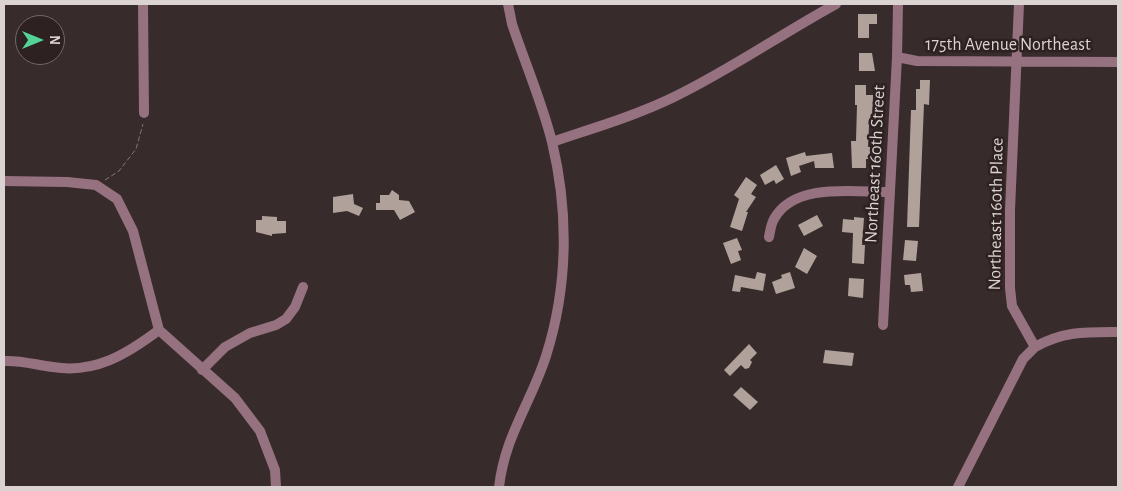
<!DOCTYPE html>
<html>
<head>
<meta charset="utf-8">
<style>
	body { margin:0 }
	#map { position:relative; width:1122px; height:491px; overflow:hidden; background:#382b2b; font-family:"Alegreya Sans",sans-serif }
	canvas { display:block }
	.frame { position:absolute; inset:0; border:5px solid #dbd2d2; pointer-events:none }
	.north { position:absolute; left:15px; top:15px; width:50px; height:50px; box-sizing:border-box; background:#2e2121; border:1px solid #736868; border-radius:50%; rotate:90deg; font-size:14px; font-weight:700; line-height:20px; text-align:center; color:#dbd2d2 }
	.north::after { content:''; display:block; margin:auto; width:18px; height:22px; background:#53d396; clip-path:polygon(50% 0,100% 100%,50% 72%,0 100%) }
</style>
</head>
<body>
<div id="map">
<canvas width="1122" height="491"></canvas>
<div class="frame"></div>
<div class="north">N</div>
</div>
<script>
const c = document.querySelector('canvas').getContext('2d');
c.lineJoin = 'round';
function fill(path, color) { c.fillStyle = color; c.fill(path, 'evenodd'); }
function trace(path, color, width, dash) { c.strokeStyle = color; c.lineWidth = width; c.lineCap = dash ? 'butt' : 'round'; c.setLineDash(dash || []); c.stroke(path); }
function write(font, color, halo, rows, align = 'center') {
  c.font = font + ' "Alegreya Sans",sans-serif'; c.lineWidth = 5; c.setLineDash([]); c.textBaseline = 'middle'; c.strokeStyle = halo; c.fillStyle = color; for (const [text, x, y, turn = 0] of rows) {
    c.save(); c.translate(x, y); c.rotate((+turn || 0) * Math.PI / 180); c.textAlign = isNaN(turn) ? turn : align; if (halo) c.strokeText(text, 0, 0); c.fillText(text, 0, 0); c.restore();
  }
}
fill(new Path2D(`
	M858,14H877V24H869V38H858Z
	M859,53H872L875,71H859Z
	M920,80H930L929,105L924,104L919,227H907L911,110H916V89H920Z
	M855,85H866V95H873L872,126H869L868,147H870V159H866V168H852L851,141H856L857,105H855Z
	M805,152L806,156L832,153L834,168H815L814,161L799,166L801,172L791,176L786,158Z
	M776,165L784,179L776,184L774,180L765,185L760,175Z
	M746,177L757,185L751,194L756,197L746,212H748L742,231L730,227L739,199L734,195Z
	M392,190L399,195V200L409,201L415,212L400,220L394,210H376V203H380V195H389Z
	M353,194L354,204L363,208L359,216L347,211L333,213V197Z
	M817,215L823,226L804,236L798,225Z
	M262,216L277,217V221H286V233L272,234V236L256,232V220H262Z
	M854,217L864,218L862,245H865L864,264L852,263L853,233L842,232L843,219L854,220Z
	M737,238L742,250L738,251L741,260L731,264L723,243Z
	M905,240L918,241L916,261L903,260Z
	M804,248L817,256L807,274L795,267Z
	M757,272L766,274L763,291L741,287L740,292L732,291L735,275L755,279Z
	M790,272L795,288L776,294L772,282L782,278L781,275Z
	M921,273L923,291L911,292L910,285H905L904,275Z
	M849,278L864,279L863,298L848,296Z
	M749,344L757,353L750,360L752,362L749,368L745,369L741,365L730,376L724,370Z
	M825,350L854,353L852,366L823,363Z
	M741,387L758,402L750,410L733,395Z`), '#b0a29b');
trace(new Path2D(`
	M105,180L119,171L136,149L143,124`), '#847878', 1, [5, 2.5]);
trace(new Path2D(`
	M143,4L144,113
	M897,57L917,61L1118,62
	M552,142C593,128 635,116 674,97C730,70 781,34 836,4
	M4,181L67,182L96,185L117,199L133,231L159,330L235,398L260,431L275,470L276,487
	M769,237C770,232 771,224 774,219C794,182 854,192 889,192
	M883,325L897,57L898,4
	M1035,347C1064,331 1086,332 1118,332
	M4,361C21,360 36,365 53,367C95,374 127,354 159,330
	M202,370L225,347L250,333L276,325L286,319L295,307L303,287
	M499,487C505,435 531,403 546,356C568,287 569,213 552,142C542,102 525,63 512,24L508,4
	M958,487L1023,359L1035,347L1012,306L1010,288V210L1019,4`), '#967180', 10);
write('18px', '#dbd2d2', '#2e2121', [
	["175th Avenue Northeast",1008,45],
	["Northeast 160th Street",875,164,-87],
	["Northeast 160th Place",996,214,-89]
]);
</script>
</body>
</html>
